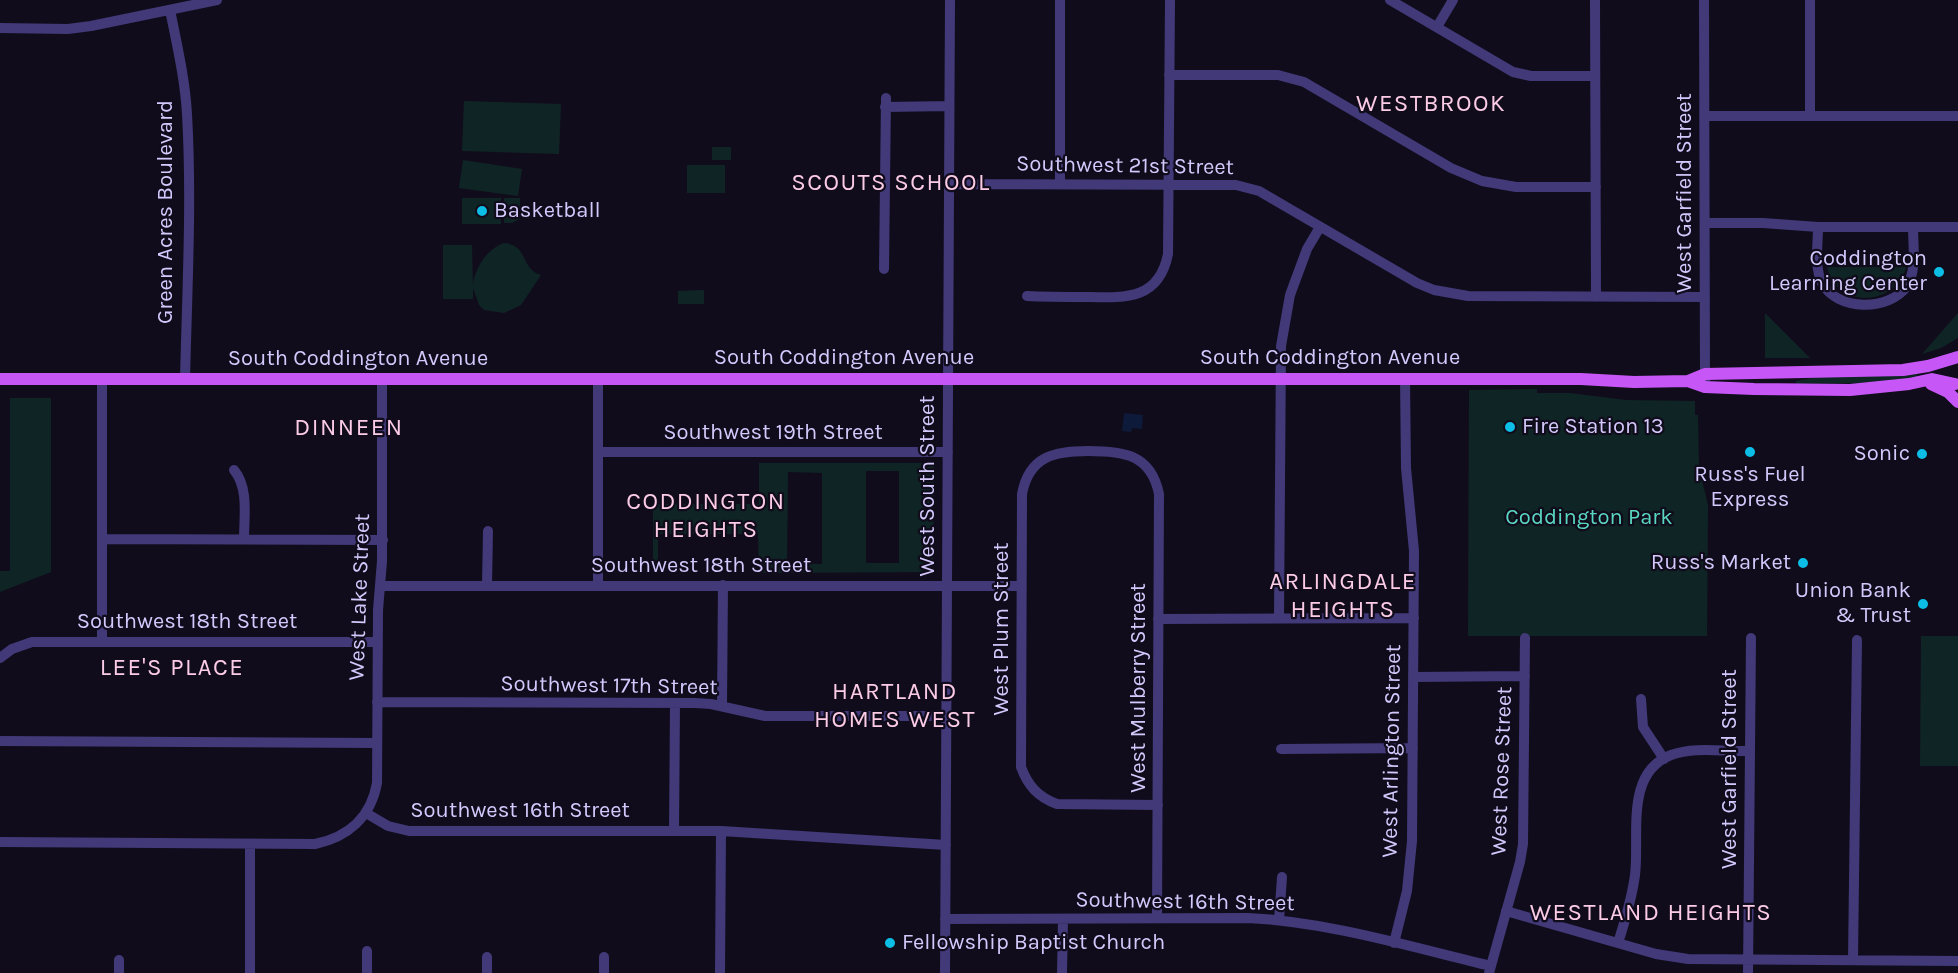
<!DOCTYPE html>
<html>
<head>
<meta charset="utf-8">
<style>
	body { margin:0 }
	canvas { display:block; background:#100c1b }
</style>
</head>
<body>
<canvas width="1958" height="973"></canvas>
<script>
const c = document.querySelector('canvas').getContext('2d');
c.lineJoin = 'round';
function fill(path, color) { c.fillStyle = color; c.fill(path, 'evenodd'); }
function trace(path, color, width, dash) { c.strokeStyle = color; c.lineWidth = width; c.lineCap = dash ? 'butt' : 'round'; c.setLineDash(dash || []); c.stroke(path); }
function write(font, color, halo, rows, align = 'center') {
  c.font = font + ' Karla,sans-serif'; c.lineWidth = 4.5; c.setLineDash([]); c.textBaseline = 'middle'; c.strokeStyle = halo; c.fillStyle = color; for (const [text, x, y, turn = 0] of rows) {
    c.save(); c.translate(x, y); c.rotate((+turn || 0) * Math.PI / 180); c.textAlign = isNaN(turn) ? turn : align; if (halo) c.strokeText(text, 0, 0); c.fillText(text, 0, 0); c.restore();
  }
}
fill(new Path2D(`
	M464,101L561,104L559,154L462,151Z
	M712,147H731V160H712Z
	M463,160L522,169L518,196L459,188Z
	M687,165H725V193H687Z
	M462,198H501V224H462Z
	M504,198H520V219L512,223H504Z
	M504,243C529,245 520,269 541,275L521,305L504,313L484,310L479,305L473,288V299H443V245H472L473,285C475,268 487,249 504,243Z
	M1827,267H1906C1897,307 1835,309 1827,267Z
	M704,290V304H678V291Z
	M1765,313L1810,358H1765Z
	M1958,313V338L1941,348L1922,354Z
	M1917,372L1918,377L1861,383L1796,384V381L1821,376Z
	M1537,389V393H1570L1626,400L1695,401V415H1698L1699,468L1708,505L1707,636H1468L1469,390Z
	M10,398H51V572L0,592V571H10Z
	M759,463H934L933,572L759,573L758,534H658V573H653V504H759ZM866,471H899V563H866ZM788,472L822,473V564L787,563Z
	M1921,636H1958V766H1920Z`), '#0f2424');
fill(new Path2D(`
	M1124,413L1143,415L1142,429L1132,428L1131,432L1122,431Z`), '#0d1a39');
trace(new Path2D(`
	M1390,0L1513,72L1531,76H1595
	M1595,0L1596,297
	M1704,0L1705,381
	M1810,0V116
	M170,10C177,45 185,79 187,114C192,202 187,292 185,380
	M1437,27L1453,0
	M0,28L68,29L91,26L217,0
	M1169,75H1278L1304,82L1451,168L1482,181L1516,187H1596
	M885,107L949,106
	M1705,116H1958
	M949,184L1236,185L1259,191L1417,283L1434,290L1468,296L1705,297
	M1060,184V0
	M1705,223H1763L1818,227H1958
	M1818,227C1818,244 1814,267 1822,283C1837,311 1889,312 1907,286C1917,270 1913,246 1913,227
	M884,269L886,98
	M1027,296C1047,297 1067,297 1088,297C1125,298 1159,300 1168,254L1170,0
	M598,379V585
	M598,452H948
	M234,470C249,488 244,517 244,539
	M102,539L383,540
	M487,585L488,531
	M381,586H1021
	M1279,618L1281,346L1290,295L1307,249L1320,227
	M1158,619L1414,618
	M102,642V380
	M0,658L12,649L32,642H377
	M1413,677L1525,676
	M1641,699L1643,727L1664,759
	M377,702L695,703L711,704L765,716H946
	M722,706L723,585
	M0,741L377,743
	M1281,749L1413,748
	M366,813L388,826L409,831H721L946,845
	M674,831L675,703
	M0,842L315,844C348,837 371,817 377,783L378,610L382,561V380
	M1506,911L1656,954L1688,959L1958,961
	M1157,918C1157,777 1158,636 1159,494C1151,454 1123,451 1088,451C1055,451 1029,456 1022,494L1021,767C1028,786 1038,797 1057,804L1158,805
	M945,919L1248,918C1330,922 1411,947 1491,966
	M1279,920L1282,877
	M1394,943L1407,891L1412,841L1414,551L1406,468L1405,379
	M1618,943C1625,921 1632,898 1635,875C1640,836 1624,773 1671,755C1695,746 1725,752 1750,751
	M1853,960L1857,640
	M119,973V960
	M250,973V844
	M367,973V951
	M487,973V957
	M604,973V957
	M720,973L721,831
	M945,973L950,0
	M1062,973L1063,919
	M1489,973L1520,862L1523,844L1525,638
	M1748,973L1751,638`), '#413978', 10);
trace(new Path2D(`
	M0,379H1581L1634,382L1688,381L1705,387L1754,389L1850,390L1909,384L1932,379L1955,384
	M1688,381L1705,374L1903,370L1928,366L1958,357
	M1931,384L1948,392L1958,402`), '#c756f6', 12);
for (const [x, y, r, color] of [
	[482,211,6,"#0cbee5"],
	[1939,272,6,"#0cbee5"],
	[1510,427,6,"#0cbee5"],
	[1750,452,6,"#0cbee5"],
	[1922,454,6,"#0cbee5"],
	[1803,563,6,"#0cbee5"],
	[1923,604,6,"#0cbee5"],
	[890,943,6,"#0cbee5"]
]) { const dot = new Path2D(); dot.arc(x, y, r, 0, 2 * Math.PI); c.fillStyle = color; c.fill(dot); trace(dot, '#100c1b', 2); }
write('22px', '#d3c9fc', '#100c1b', [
	["Southwest 21st Street",1125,166,1],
	["West Garfield Street",1685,193,-90],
	["Green Acres Boulevard",166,212,-90],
	["South Coddington Avenue",844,358],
	["South Coddington Avenue",1330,358],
	["South Coddington Avenue",358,359],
	["Southwest 19th Street",773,433],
	["West South Street",928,486,-90],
	["Southwest 18th Street",701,566],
	["West Lake Street",360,597,-88],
	["Southwest 18th Street",187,622],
	["West Plum Street",1002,629,-90],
	["Southwest 17th Street",609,686,1],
	["West Mulberry Street",1139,688,-90],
	["West Arlington Street",1392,751,-89],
	["West Garfield Street",1730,769,-90],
	["West Rose Street",1502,771,-88],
	["Southwest 16th Street",520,811],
	["Southwest 16th Street",1185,902,1]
]);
write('22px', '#d3c9fc', '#100c1b', [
	["Basketball",494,211,"left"],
	["Coddington",1927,259],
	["Learning Center",1927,284],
	["Fire Station 13",1522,427,"left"],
	["Sonic",1910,454],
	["Russ's Fuel",1750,475,"center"],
	["Express",1750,500,"center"],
	["Russ's Market",1791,563],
	["Union Bank",1911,591],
	["& Trust",1911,616],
	["Fellowship Baptist Church",902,943,"left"]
], 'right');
write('22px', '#5ad7c2', '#100c1b', [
	["Coddington Park",1589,518]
]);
c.letterSpacing = '1.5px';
write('24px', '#fccbe6', '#100c1b', [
	["WESTBROOK",1431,104],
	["SCOUTS SCHOOL",891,183],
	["DINNEEN",349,428],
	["CODDINGTON",706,502],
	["HEIGHTS",706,530],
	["ARLINGDALE",1343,582],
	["HEIGHTS",1343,610],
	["LEE'S PLACE",172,668],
	["HARTLAND",895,692],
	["HOMES WEST",895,720],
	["WESTLAND HEIGHTS",1651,913]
]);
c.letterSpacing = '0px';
</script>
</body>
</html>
